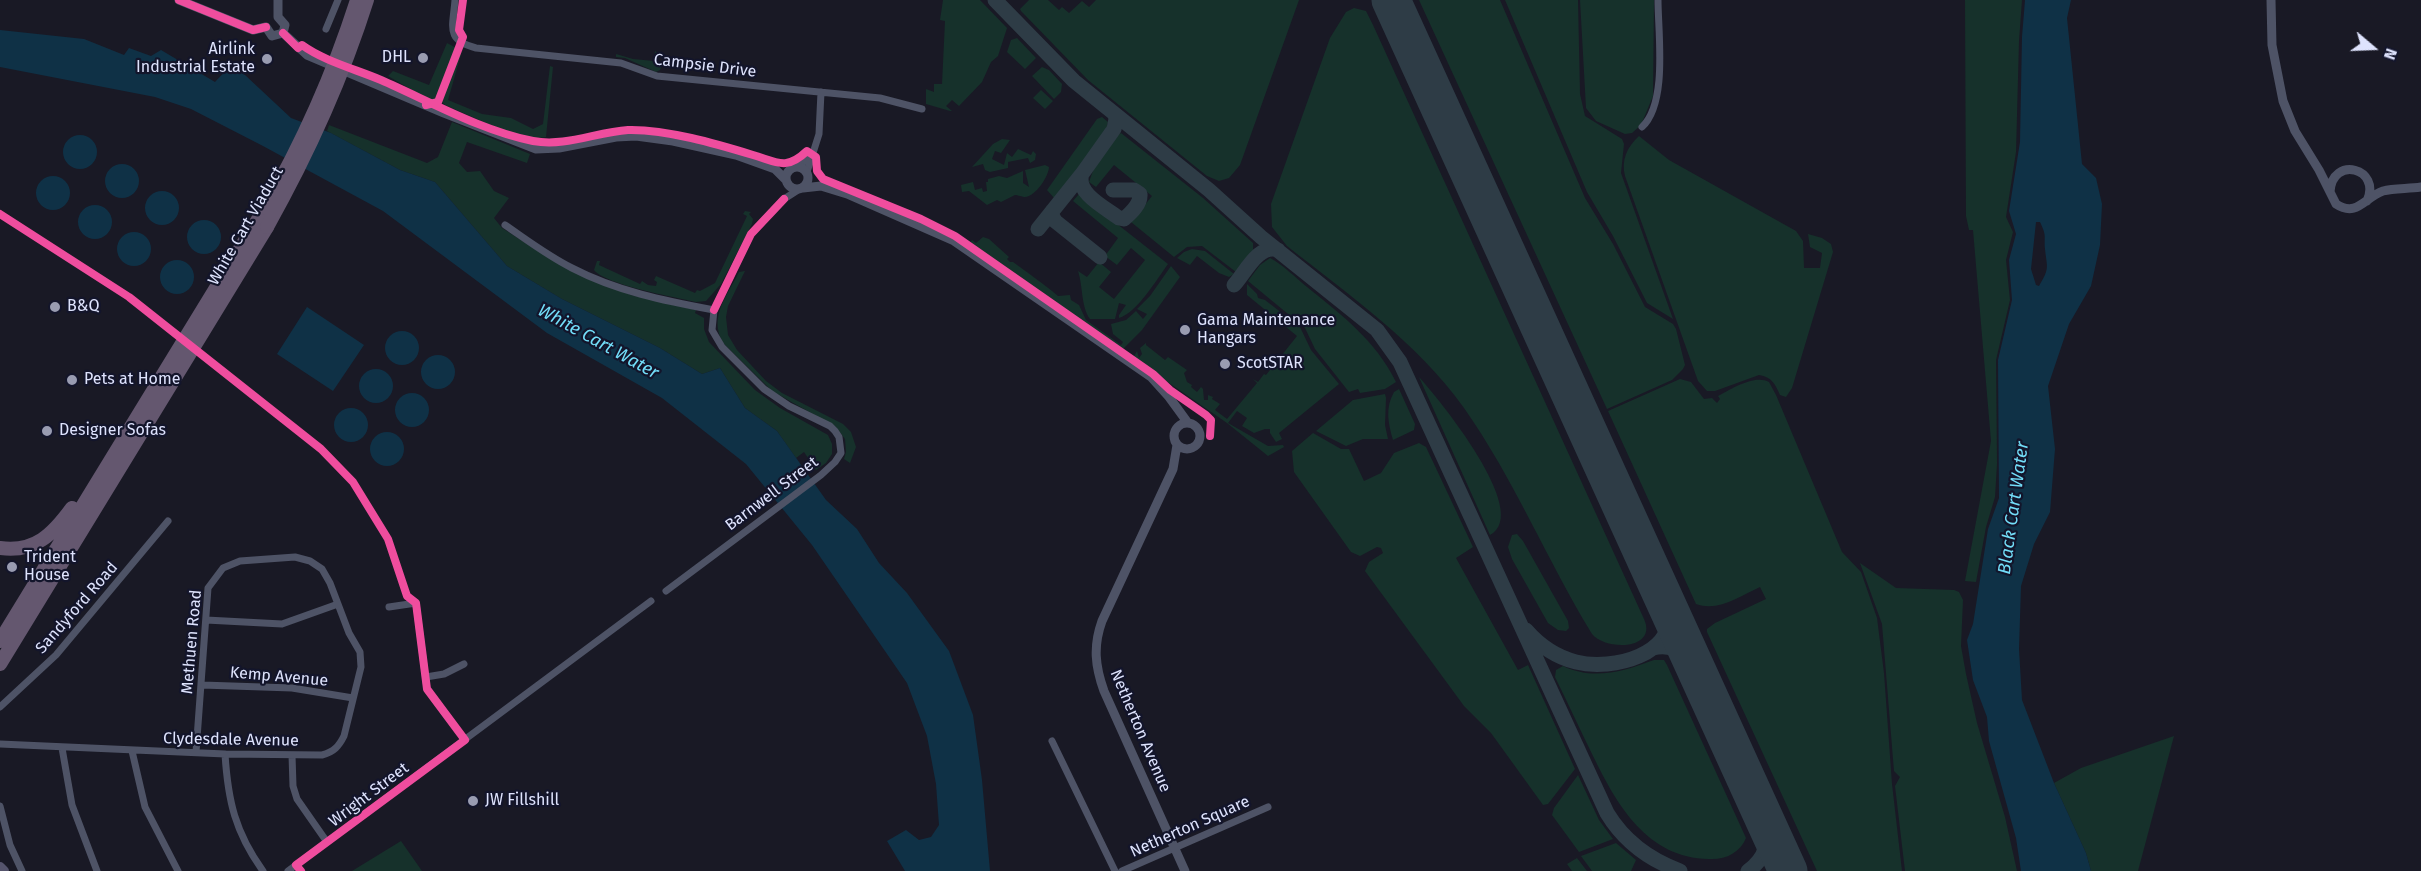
<!DOCTYPE html>
<html>
<head>
<meta charset="utf-8">
<style>
	body { margin:0 }
	#map { position:relative; width:2421px; height:871px; overflow:hidden; background:#191925; font-family:"Fira Sans",sans-serif }
	canvas { display:block }
	.north { position:absolute; left:2343px; top:18px; width:60px; height:60px; -webkit-text-stroke:4px #13152b; paint-order:stroke; rotate:109deg; font-size:16px; font-weight:700; line-height:24px; text-align:center; color:#dee3fd }
	.north::after { content:''; display:block; margin:auto; width:21px; height:27px; background:#dee3fd; clip-path:polygon(50% 0,100% 100%,50% 72%,0 100%) }
</style>
</head>
<body>
<div id="map">
<canvas width="2421" height="871"></canvas>
<div class="north">N</div>
</div>
<script>
const c = document.querySelector('canvas').getContext('2d');
c.lineJoin = 'round';
function fill(path, color) { c.fillStyle = color; c.fill(path, 'evenodd'); }
function trace(path, color, width, dash) { c.strokeStyle = color; c.lineWidth = width; c.lineCap = dash ? 'butt' : 'round'; c.setLineDash(dash || []); c.stroke(path); }
function write(font, color, halo, rows, align = 'center') {
  c.font = font + ' "Fira Sans",sans-serif'; c.lineWidth = 4.5; c.setLineDash([]); c.textBaseline = 'middle'; c.strokeStyle = halo; c.fillStyle = color; for (const [text, x, y, turn = 0] of rows) {
    c.save(); c.translate(x, y); c.rotate((+turn || 0) * Math.PI / 180); c.textAlign = isNaN(turn) ? turn : align; if (halo) c.strokeText(text, 0, 0); c.fillText(text, 0, 0); c.restore();
  }
}
fill(new Path2D(`
	M943,0H980L1007,28L998,56L991,62L982,82L959,106L952,100L946,106L952,111H950L926,104V89L934,92V84H942L945,21L940,20Z
	M1029,0H1048L1059,10L1062,7L1069,13L1082,1L1089,7L1096,0H1299L1240,165L1229,178L1219,181L1207,176L1088,80L1021,11L1020,9Z
	M1419,0H1500L1585,198L1613,244L1645,307L1673,324L1676,329L1685,365L1683,369L1672,380L1607,409Z
	M1505,0H1578L1580,94L1585,116L1622,139L1624,144L1621,173L1673,319L1647,303L1613,236L1587,192Z
	M1580,0H1654L1653,96L1641,125L1632,133L1625,134L1596,121L1586,108Z
	M1965,0H2022L2019,41L2016,152L2006,217L2013,232L2006,260L2010,300L1996,360L1997,464L1995,497L1986,527L1976,582L1965,581L1991,441L1973,230H1969L1966,216Z
	M1354,8L1366,11L1373,25L1644,619C1658,650 1606,651 1592,634C1547,560 1514,479 1464,408C1417,342 1349,295 1287,246L1272,227L1271,204L1330,38L1346,12Z
	M1017,38L1036,58L1025,69L1007,52L1011,40Z
	M447,43L462,51L448,100L482,114L511,118L533,129L543,124L550,66L553,67L546,137L525,140L445,105L438,98L431,101L388,76L393,71L429,85Z
	M655,51L659,54L658,62L662,65L660,70L656,72L625,58L616,57V54L633,59L654,61Z
	M1042,67L1049,70L1062,84L1061,92L1054,99L1032,76Z
	M1041,90L1053,101L1045,109L1033,98Z
	M1102,117L1108,122L1106,130L1059,198L1055,199L1047,190L1097,119Z
	M452,122L530,154L527,163L467,142L459,163L467,172L480,171L494,191L509,198L494,218L502,228L549,258L631,295L696,310L695,313L704,318V329L709,342L755,390L780,408L828,435L832,444V454L826,463L816,470L804,452L796,458L777,431L745,408L720,368L702,374L660,348L562,299L507,266L435,182L400,170L327,131L329,125L427,163L438,157Z
	M1121,133L1203,198L1253,243V251L1236,272L1202,246L1187,247L1174,257L1131,222L1152,196L1114,165L1096,187L1089,182C1095,164 1104,144 1121,133Z
	M1639,136L1669,160L1796,231L1803,241L1804,268H1820L1822,253L1810,247L1808,234L1822,238L1831,244L1833,252L1792,388L1786,397L1780,395C1775,384 1772,377 1759,375L1715,391H1707L1698,381L1625,176C1621,160 1627,147 1639,136Z
	M1002,139L1010,140L1001,153L995,151L992,159L1004,165L1007,153L1012,157L1018,149L1031,155L1033,151L1036,154L1035,160L1030,163L1028,158L1008,162V168L990,172L985,170L983,164L972,167L993,144Z
	M1045,165L1049,167C1049,176 1035,197 1025,197C1023,197 1017,195 1015,195L1001,202L997,200L987,205L969,191L962,192L961,185L973,182L975,190L982,188L983,192L987,191L986,182H988V179L999,176L1007,178L1023,171V183L1029,187L1025,170Z
	M1079,194L1168,264C1157,279 1137,313 1119,318V315L1126,305L1119,303L1115,319H1090C1081,307 1083,286 1078,271L1087,277L1099,262L1111,272L1099,287L1114,299L1145,260L1131,248L1117,265L1105,256L1118,238L1073,201Z
	M745,211L751,212L749,214L753,219L752,224L721,284L706,301L696,302C675,297 606,285 594,270L597,261H600L599,265L640,284L642,281L648,285L656,286L657,282L654,280L656,276L695,293L697,290L700,291L715,283L747,216L743,214Z
	M983,237L989,239L1009,257L1007,259L1010,262H1013C1029,274 1043,283 1058,296L1070,295L1071,300L1079,305L1086,320L1121,345L1123,342L1113,334L1111,324L1126,320L1136,311L1143,319L1147,314L1137,309L1150,296L1171,266L1180,277L1142,330L1123,349L970,243L972,240L976,243Z
	M1192,249L1205,251L1234,274L1229,277L1219,273L1197,256L1190,265L1177,258L1184,252Z
	M1270,258C1283,265 1295,277 1307,287C1342,315 1376,341 1396,382L1385,389L1360,393L1358,389L1349,392L1315,349L1305,328L1248,281L1260,265Z
	M745,271L728,306L726,317L728,335L737,350L766,381L782,393L843,424L851,432L856,447L850,463L844,459L846,452L845,439L836,427L772,391L723,343C708,316 728,295 739,272Z
	M1247,284L1257,294L1258,298L1265,300L1300,327L1311,350L1339,384L1279,433L1282,439L1276,442L1270,433V429H1265L1254,433L1242,426L1247,418L1237,411L1228,423L1268,446L1283,445L1284,447L1268,456L1227,423L1133,358L1137,351L1139,358L1142,354L1140,348L1146,343V345L1165,360L1168,357L1187,370L1184,373L1187,382L1192,385L1191,387L1197,392L1201,387L1203,389L1204,400H1208V395L1213,397L1212,399L1220,404L1215,410L1227,419L1257,383L1253,379L1258,382L1264,374L1266,375L1297,336L1247,295Z
	M1419,377C1438,398 1533,513 1490,535Z
	M1680,379L1691,382L1704,399L1712,398L1717,403L1720,399L1718,396C1731,389 1755,374 1769,382L1776,395L1842,552L1861,572L1877,618L1884,673L1892,784L1902,871H1817L1707,632V629L1715,623L1766,599L1760,587C1740,596 1719,612 1696,604L1608,411Z
	M1399,389L1415,424L1414,430L1393,440C1388,423 1385,408 1394,392Z
	M1385,394L1386,398L1385,425L1388,439H1363L1346,446L1316,431L1353,400Z
	M1313,433L1341,449H1349L1364,481L1381,473L1394,453L1419,443L1426,447L1473,547L1456,558L1518,670L1528,665L1575,769L1548,804L1543,805L1491,733L1464,706L1365,571L1369,562L1383,553L1381,548L1377,547L1360,556L1351,552L1294,472L1292,451Z
	M1517,534L1523,541L1568,621L1569,628L1566,631L1558,630L1548,623L1512,559L1508,547L1512,535Z
	M1860,563L1896,588L1954,590L1959,592L1963,600L1961,646L1966,674L1977,723L2005,817L2017,871H1905L1895,786L1900,777L1894,771L1882,624Z
	M1654,660H1664L1667,665L1746,838C1740,853 1725,860 1709,859C1647,858 1617,805 1593,756C1580,730 1568,703 1555,677L1556,670L1563,666C1594,681 1624,671 1654,660Z
	M2174,736L2138,871H2091L2086,853L2054,783L2081,768Z
	M1578,775L1599,820L1613,839L1579,852L1552,815L1554,808Z
	M401,841L422,871H352Z
	M1616,843L1636,860L1631,871H1592L1581,856Z
	M1577,858L1587,871H1572L1567,864Z`), '#16312b');
fill(new Path2D(`
	M2025,0H2071L2067,18L2082,164L2096,178L2102,204L2100,245L2091,286L2069,324L2048,386L2055,449L2050,512L2034,544L2021,586L2019,649L2022,700L2054,783L2086,853L2091,871H2021L2016,838L1989,741L1987,717L1973,680L1967,640L1973,624L1988,529L1999,498L1998,360L2012,300L2009,260L2016,234L2009,211L2020,142L2022,37ZM2036,222H2040C2047,237 2044,235 2045,249C2047,268 2050,268 2039,286L2036,285L2031,269Z
	M0,30L84,39L124,55L129,48L151,56L161,50L215,82L229,67L245,75L291,118L331,133L400,170L435,182L507,266L562,299L660,348L702,374L720,368L745,408L777,431L826,500L857,529L879,563L907,593L949,651L973,715L982,780L990,871H905L887,841L906,830L919,840L931,837L939,825L936,784L927,736L907,683L812,545L746,464L662,398L547,333L383,211L263,146L191,109L155,97L0,67Z
	M63 152a17 17 0 1 1 34 0a17 17 0 1 1-34 0Z
	M105 181a17 17 0 1 1 34 0a17 17 0 1 1-34 0Z
	M36 193a17 17 0 1 1 34 0a17 17 0 1 1-34 0Z
	M145 208a17 17 0 1 1 34 0a17 17 0 1 1-34 0Z
	M78 222a17 17 0 1 1 34 0a17 17 0 1 1-34 0Z
	M187 237a17 17 0 1 1 34 0a17 17 0 1 1-34 0Z
	M117 249a17 17 0 1 1 34 0a17 17 0 1 1-34 0Z
	M160 277a17 17 0 1 1 34 0a17 17 0 1 1-34 0Z
	M307,307L364,345L333,391L277,354Z
	M385 348a17 17 0 1 1 34 0a17 17 0 1 1-34 0Z
	M421 372a17 17 0 1 1 34 0a17 17 0 1 1-34 0Z
	M359 386a17 17 0 1 1 34 0a17 17 0 1 1-34 0Z
	M395 410a17 17 0 1 1 34 0a17 17 0 1 1-34 0Z
	M334 425a17 17 0 1 1 34 0a17 17 0 1 1-34 0Z
	M370 449a17 17 0 1 1 34 0a17 17 0 1 1-34 0Z`), '#0f3146');
trace(new Path2D(`
	M995,0L1074,81L1209,190L1261,237L1377,330L1400,362L1607,813C1624,841 1650,860 1680,871
	M1082,174C1075,193 1106,208 1119,218L1124,219C1131,213 1141,204 1140,194L1134,190H1113
	M1053,210L1052,215L1055,221L1100,257
	M1038,229L1082,174L1114,129L1116,119L1115,115
	M1234,285C1245,273 1259,243 1278,250
	M1526,630C1539,645 1556,657 1576,662C1612,671 1678,655 1668,608
	M1653,648C1669,644 1680,650 1692,661
	M1748,871C1766,858 1770,842 1765,821`), '#2e3c46', 15);
trace(new Path2D(`
	M1391,0L1788,871`), '#2e3c46', 39);
trace(new Path2D(`
	M455,0C453,27 445,40 476,48L621,63L657,76L880,98L922,109
	M326,29L338,0
	M1642,127C1668,103 1658,33 1658,0
	M798,167L810,156
	M807,172L819,134L821,92
	M505,225C527,240 548,256 572,268C616,291 665,301 714,310
	M666,591L821,475L835,462L841,453L839,437L835,431L830,426L789,406L764,389L722,347L712,330L714,310L751,234L784,199L798,190
	M389,607L416,603L427,689L465,740
	M206,620L282,624L338,604
	M426,677L444,674L464,664
	M202,685L292,688L353,698
	M0,707L56,655L168,521
	M1052,741L1115,871
	M0,744L225,754L322,755C334,752 339,746 344,736L361,667L360,652L349,633L330,583L322,569L310,561L295,557L240,561L223,568L208,588L196,752
	M62,748L72,805L97,871
	M132,751L145,807L178,871
	M225,754C228,801 235,832 263,871
	M292,755L293,786L297,799L327,842
	M0,806L10,845L22,871
	M288,871L651,601
	M1122,871L1268,807`), '#4e5366', 7);
trace(new Path2D(`
	M179,0L253,30L266,27
	M278,0V17
	M2271,0L2272,45L2283,101L2295,131L2319,170L2336,204C2357,218 2365,197 2383,191C2394,188 2409,189 2421,187
	M278,17L285,25L283,33
	M266,27L272,36L283,33
	M283,33L307,55L444,113L536,149L559,148L616,137L636,136L673,141L736,155L775,169L786,180
	M786 178a11 11 0 1 1 22 0a11 11 0 1 1-22 0Z
	M803,188L821,186L847,194L954,241L1151,377L1169,397L1188,423
	M2330,192C2332,155 2382,168 2367,201
	M1174 436a13 13 0 1 1 26 0a13 13 0 1 1-26 0Z
	M1177,445L1173,469L1102,621C1093,646 1095,666 1104,691L1185,871`), '#4e5366', 9);
trace(new Path2D(`
	M0,867L4,871`), '#55546c', 10);
trace(new Path2D(`
	M0,548C35,553 53,534 72,508
	M0,641L265,208
	M0,664L267,227`), '#64576f', 14);
trace(new Path2D(`
	M265,208C303,142 334,72 357,0
	M267,227C308,154 342,79 367,0`), '#64576f', 14);
trace(new Path2D(`
	M179,0L253,30L266,27
	M283,33L298,48L302,45C324,61 355,69 381,80C429,101 482,131 533,141C566,147 596,132 628,130C666,129 717,144 753,155C777,162 786,171 807,151L816,157L817,171L823,179L921,219L955,236L1153,374L1170,390L1206,415L1211,420L1210,436
	M426,105L438,102L463,37L459,30L463,0
	M0,214L129,297L321,449L353,482L388,539L407,596L416,603L427,689L465,740L296,865L301,871
	M714,310L751,234L784,199`), '#ef4d9e', 8);
for (const [x, y, r, color] of [
	[423,58,6,"#999cb1"],
	[267,59,6,"#999cb1"],
	[55,307,6,"#999cb1"],
	[1185,330,6,"#999cb1"],
	[1225,364,6,"#999cb1"],
	[72,380,6,"#999cb1"],
	[47,431,6,"#999cb1"],
	[12,567,6,"#999cb1"],
	[473,801,6,"#999cb1"]
]) { const dot = new Path2D(); dot.arc(x, y, r, 0, 2 * Math.PI); c.fillStyle = color; c.fill(dot); trace(dot, '#13152b', 2); }
write('16px', '#dee3fd', '#13152b', [
	["Airlink",255,50,"right"],
	["Industrial Estate",255,68,"right"],
	["DHL",411,58,"right"],
	["B&Q",67,307],
	["Gama Maintenance",1197,321],
	["Hangars",1197,339],
	["ScotSTAR",1237,364],
	["Pets at Home",84,380],
	["Designer Sofas",59,431],
	["Trident",24,558],
	["House",24,576],
	["JW Fillshill",485,801]
], 'left');
write('16px', '#dee3fd', '#13152b', [
	["Campsie Drive",705,66,7],
	["White Cart Viaduct",246,226,-60],
	["Barnwell Street",772,494,-37],
	["Sandyford Road",77,608,-49],
	["Methuen Road",192,642,-85],
	["Kemp Avenue",279,677,5],
	["Netherton Avenue",1140,731,67],
	["Clydesdale Avenue",231,740,1],
	["Wright Street",369,795,-37],
	["Netherton Square",1190,827,-24]
]);
write('italic 18px', '#72ddf8', '#13152b', [
	["White Cart Water",598,342,29],
	["Black Cart Water",2014,508,-82]
]);
</script>
</body>
</html>
